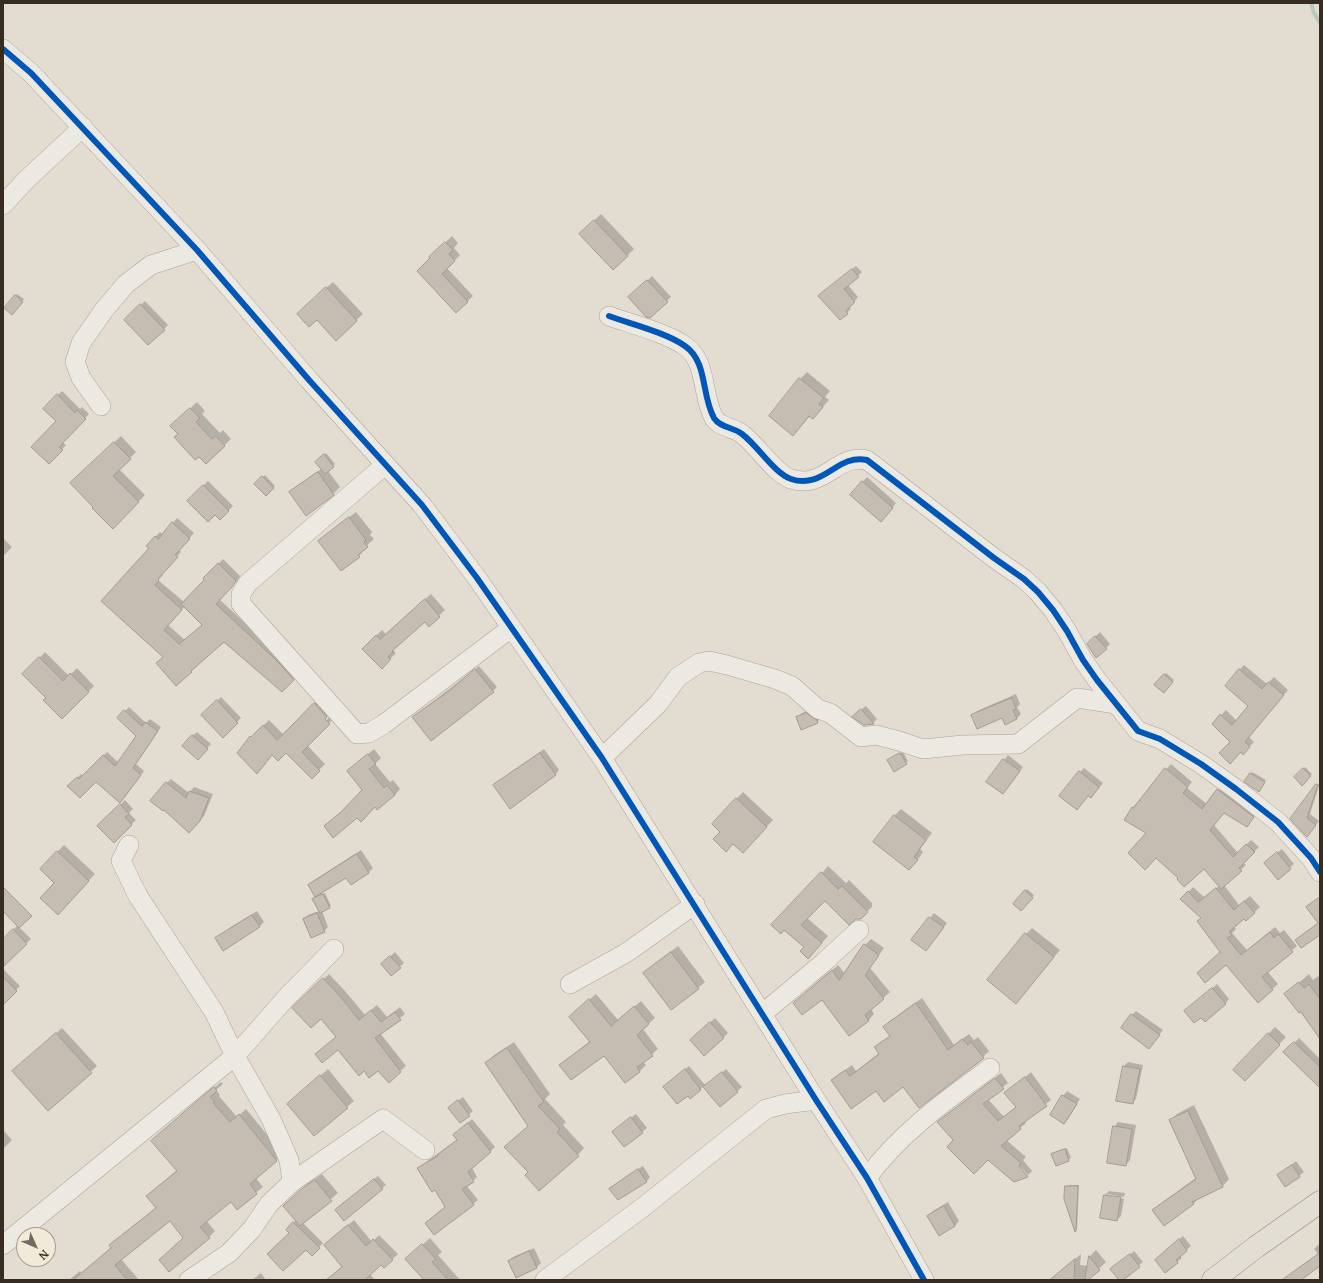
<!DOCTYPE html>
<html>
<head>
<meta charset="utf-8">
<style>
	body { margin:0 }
	#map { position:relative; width:1323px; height:1283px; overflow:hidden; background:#e3ddd1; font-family:"Noto Serif",serif }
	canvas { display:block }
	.frame { position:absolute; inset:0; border:4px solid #372c22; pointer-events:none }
	.north { position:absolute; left:16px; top:1227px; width:40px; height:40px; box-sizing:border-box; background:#f2ead9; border:1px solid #a79e90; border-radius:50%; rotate:135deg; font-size:11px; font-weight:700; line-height:16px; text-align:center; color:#372c22 }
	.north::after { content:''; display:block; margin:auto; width:14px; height:18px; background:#736a5f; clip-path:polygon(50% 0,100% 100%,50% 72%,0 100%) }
</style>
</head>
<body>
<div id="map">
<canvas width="1323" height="1283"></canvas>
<div class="frame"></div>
<div class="north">N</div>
</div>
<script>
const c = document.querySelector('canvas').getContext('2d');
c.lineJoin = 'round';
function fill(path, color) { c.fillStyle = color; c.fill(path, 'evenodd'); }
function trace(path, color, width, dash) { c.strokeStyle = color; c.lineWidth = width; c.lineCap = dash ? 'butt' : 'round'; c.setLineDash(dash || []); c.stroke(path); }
fill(new Path2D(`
	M601,214L634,249L614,269L587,227Z
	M452,236L458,243L454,248L460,255L447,268L473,296L456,312L430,257Z
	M856,266L862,272L848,285L858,297L849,307L851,309L840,319L824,292Z
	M652,276L671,297L650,317L634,293Z
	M333,282L363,314L336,339L305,307Z
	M17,294L24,299L14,312L15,296Z
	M145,301L168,325L149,344L125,320Z
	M807,372L830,391L825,397L829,400L813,418L810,416L793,435L800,379Z
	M62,391L80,409L82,407L89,414L62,442L66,445L49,463L57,421L44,409Z
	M197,402L205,411L202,414L220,433L223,430L231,439L206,463L179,434L178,420Z
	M121,436L136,452L119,469L145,495L113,528L95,507L78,476Z
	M326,453L335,464L328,471L340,487L333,494L291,492L297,486L321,469L318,460Z
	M265,475L275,486L266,494L256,484Z
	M867,477L896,503L885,517L851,495Z
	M208,481L233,506L220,519L215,514L189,501Z
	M356,512L372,532L370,535L374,539L364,548L365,549L359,556L326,535Z
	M177,518L194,533L179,550L181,552L161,574L163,575L158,580L184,602L223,559L240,576L237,581L219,599L281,656L298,675L282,691L224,640L195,666L196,667L191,671L164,657L103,601L151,548L148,545L160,532L163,534ZM185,606L203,624L185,640L168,625Z
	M3,538L12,547L3,556Z
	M431,594L445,610L429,625L425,621L393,650L396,653L382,667L363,649L382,630L386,634Z
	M1100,632L1110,644L1106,648L1092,640Z
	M45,652L69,676L77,668L94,686L62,718L47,698L24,674Z
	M1244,665L1267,684L1274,677L1288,690L1249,737L1254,742L1243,753L1213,724L1226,710L1237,721L1249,706L1239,670Z
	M479,666L497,687L493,691L413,717Z
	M1166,673L1174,680L1164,692L1156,685Z
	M1016,694L1020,704L1017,707L1021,714L1016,719L973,716L977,711Z
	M221,697L241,718L223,736L203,715Z
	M321,697L333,711L321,722L323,724L332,714L335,717L307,745L325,764L312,777L286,752L251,737L269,720L283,734Z
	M866,706L877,719L873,723L858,712Z
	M129,707L146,723L150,719L161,727L136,764L144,771L124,798L96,780L69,786L81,774L84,776L107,752L119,763L137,736L118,718Z
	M811,709L822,717L817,722L797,718L802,713Z
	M197,732L211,744L202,754L192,736Z
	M374,749L381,758L375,764L390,782L393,780L400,789L395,795L375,806H348L364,791L348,771Z
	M544,749L559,770L555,775L494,785L515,769V770Z
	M903,752L908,761L894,770L890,759Z
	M1008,755L1023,767L1007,789L988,782Z
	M1171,764L1192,782L1187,788L1207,804L1223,785L1258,812L1247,826L1224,812L1214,825L1238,853L1251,840L1259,847L1243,863L1246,865L1224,885L1239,905L1250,896L1260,907L1246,920L1244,917L1234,926L1236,929L1232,933L1247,950L1275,927L1280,933L1284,930L1297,946L1267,971L1278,984L1258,1002L1221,952L1202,917L1182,899L1193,887L1204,897L1219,886L1204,868L1179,878L1148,833L1125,819L1133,807Z
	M1305,767L1312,774L1302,784L1295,777Z
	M1084,768L1103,783L1095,793L1089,795L1077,809L1080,772Z
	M1252,772L1266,780L1260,789L1251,774Z
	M171,779L189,793L194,787L213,794L204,816L189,832L167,783Z
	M1320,782L1310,814L1319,821L1310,832L1292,819Z
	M743,792L773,820L750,845L721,832L713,824Z
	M125,800L133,809L129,813L136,820L114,841L99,826Z
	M901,809L932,833L920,849L923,852L916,862L894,816Z
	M64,845L95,874L58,913L56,883L41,869Z
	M1282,849L1294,864L1278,878L1269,859Z
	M361,850L373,868L369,872L351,884L347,877L316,895L317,896L325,893L331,906L322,911L328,927L324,931L304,920L308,915L319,911L314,899L316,897L309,886L313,881Z
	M828,866L846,883L849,880L872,903V907L860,918L825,899L807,918L828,936L815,951L805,947L785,929L822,873Z
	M1027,889L1034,895L1021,910L1014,904Z
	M3,900L19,927L31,939L3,965V940L18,925L3,910Z
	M257,911L264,922L260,926L223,949L217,939L221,934Z
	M934,913L947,923L926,950L913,940Z
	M1032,928L1060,950L1022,996L1026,934Z
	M871,939L884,948L870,968L890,992L871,1009L874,1014L869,1020L849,1035L823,998L794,1003L838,965L845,974L865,945Z
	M678,946L705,982L698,988L645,973L651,967Z
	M395,952L404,963L391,975L386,960Z
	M4,970L20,986L3,1003V972Z
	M329,974L345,991L365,1015L377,1005L387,1017L400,1007L405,1014L380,1033L406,1066L389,1081L379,1069L364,1070L338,1049H322L337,1036L321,1017L293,1008Z
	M1309,974L1313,980L1318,976L1320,978V1038L1301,1010L1286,994Z
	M1217,984L1229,999L1225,1004L1190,1007Z
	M596,994L618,1020L641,1001L655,1018L643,1029L658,1049L643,1062L646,1065L640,1071L625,1082L604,1055L560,1065L590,1041L576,1011Z
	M922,998L954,1045L969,1034L974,1040L978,1037L989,1051L983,1057L904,1086L876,1090L838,1075L852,1065L856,1071L879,1053L875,1048L891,1035L885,1027L890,1021Z
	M1136,1011L1163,1030L1153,1043L1132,1015Z
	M715,1018L728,1033L704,1055L695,1036Z
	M1275,1027L1286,1037L1245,1080L1234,1070Z
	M62,1028L97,1066L48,1110L19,1066Z
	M1299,1038L1320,1059V1087L1285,1052Z
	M514,1042L550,1094L545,1099L566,1122L563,1125L584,1148L578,1155L529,1172V1125L487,1063L493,1056Z
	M1128,1062L1143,1065L1136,1099L1132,1103L1124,1066Z
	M689,1066L706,1086L726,1069L742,1087L720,1106L704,1086L690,1097L668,1083Z
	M328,1069L354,1101L314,1135L295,1098Z
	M1031,1072L1051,1100L1024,1121L1026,1123L1006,1140L1026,1157L1023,1160L1032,1171L1027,1176L1014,1181L988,1159L974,1173L948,1147L955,1140L938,1122L1001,1073L1008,1083L988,1099L1004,1117L1016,1107L1006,1093ZM1016,1162L1028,1175H1025L1015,1163Z
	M221,1082L223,1084L216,1090L220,1095L219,1096L237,1117L246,1109L283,1154L256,1178L263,1187L237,1208L231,1200L206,1220L215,1231L209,1237L184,1238L170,1220L121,1259L139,1280H69L80,1271L81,1273L112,1247L117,1239L157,1207L147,1196L177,1170L159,1134Z
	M1067,1091L1080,1099L1068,1119L1064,1123L1051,1115L1063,1096Z
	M463,1097L473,1111L460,1122L449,1108Z
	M1194,1105L1229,1179L1223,1186L1200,1197L1193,1204L1154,1211L1160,1204L1197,1177L1170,1121L1177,1114Z
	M636,1114L647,1128L624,1146L618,1128Z
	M472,1119L495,1147L472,1168L477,1177L467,1186L478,1200L434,1234L446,1207L435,1189L418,1168L458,1139L459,1131Z
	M1118,1122L1136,1125L1130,1160L1126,1165L1114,1127Z
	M3,1130L12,1140L3,1149Z
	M1067,1148L1071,1158L1056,1165L1052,1154Z
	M1296,1161L1304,1172L1299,1176L1278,1175Z
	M643,1166L650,1177L646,1182L624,1196L610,1189L614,1185Z
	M322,1174L338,1193L303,1223L323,1243L312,1254L287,1230L296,1220L285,1206L307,1184Z
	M378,1176L386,1185L382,1188L340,1206Z
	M1068,1185H1079L1077,1229L1075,1231L1066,1186Z
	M1109,1191L1125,1193L1124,1197L1107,1194V1196L1124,1199L1121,1216L1117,1220L1105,1195Z
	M948,1202L959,1221L955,1226L928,1216L933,1211Z
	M354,1220L372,1242L379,1235L398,1254L384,1267L381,1263L370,1274L375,1280H327L343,1266L330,1240Z
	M1183,1236L1191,1246L1180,1256L1182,1258L1177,1262L1160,1256Z
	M430,1238L442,1252L438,1255L460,1280H425L413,1253Z
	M1320,1243V1265L1299,1280H1294L1290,1275L1318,1254L1314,1249Z
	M534,1248L541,1263L537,1267L509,1262L513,1257Z
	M1096,1250L1106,1262L1087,1280H1050L1081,1254L1080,1265L1088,1266L1090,1256Z
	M1134,1251L1143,1262L1120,1280L1112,1269Z
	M261,1273L266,1280H252Z`), '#0003');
trace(new Path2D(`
	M1311,3L1314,13L1320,23`), '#bbc8c0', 4);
const building = new Path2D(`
	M594,220L628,256L613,270L579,234Z
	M445,242L453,250L449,254L455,261L442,274L468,302L456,313L417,271L430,258L429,257Z
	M852,269L859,277L844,289L855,302L846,311L848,314L840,320L818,296Z
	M647,280L668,302L650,318L646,317L628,297Z
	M326,287L357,321L336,341L317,320L309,327L297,314Z
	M15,295L23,302L12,315L4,308Z
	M140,304L165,330L148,345L124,320Z
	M799,378L824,398L819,404L823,407L813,419L809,416L793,436L769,416Z
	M57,394L75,413L77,410L86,419L59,447L63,450L49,464L31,447L56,421L43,409Z
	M190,408L200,418L196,422L212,439L216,436L225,446L206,464L199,457L195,460L174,437L178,434L170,426Z
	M114,442L131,459L113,476L139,502L113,529L92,508L93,507L70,483Z
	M324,454L334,467L325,474L315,462Z
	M318,472L334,495L306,516L289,492Z
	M262,476L274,488L266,496L254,484Z
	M862,481L893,508L881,522L850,495Z
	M203,485L229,511L220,520L215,515L208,522L187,501Z
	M349,517L366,540L364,542L368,547L358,555L360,557L341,571L318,541Z
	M172,522L190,539L175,555L178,557L158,579L159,580L155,585L182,610L164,630L179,644L202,625L181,604L204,580L203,578L218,563L236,581L232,587L216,604L277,661L294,680L282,692L224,642L191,671L192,672L176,686L156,663L163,657L101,601L149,548L146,546L155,536L158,539Z
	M425,599L440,617L429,627L425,622L392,651L393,652L388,657L391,659L382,669L362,649L376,635L380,639Z
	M1095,636L1107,649L1096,658L1087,644Z
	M39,657L63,681L70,673L89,692L62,719L43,700L46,698L22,674Z
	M475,669L494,692L431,741L412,717L449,691Z
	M1239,669L1262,689L1268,682L1284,695L1245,742L1250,747L1243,755L1241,752L1230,764L1219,753L1230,742L1212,724L1220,714L1232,725L1248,706L1225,686Z
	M1164,674L1173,682L1164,693L1154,685Z
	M1012,698L1016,709L1013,710L1017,719L1005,725L1002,718L977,729L971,715Z
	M217,700L238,723L223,738L201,715Z
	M314,703L327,717L325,719L330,724L302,752L320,771L312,779L286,753L278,761L272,755L257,774L237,753L250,736L251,737L263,725L277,740Z
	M861,709L874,724L864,725L852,717Z
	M124,710L142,726L145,722L158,731L133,768L141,775L120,803L96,782L80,798L67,786L77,777L79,779L103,755L115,766L136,736L117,718Z
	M806,713L817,720L818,723L801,730L796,717Z
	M192,735L208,749L198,760L182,746Z
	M540,753L556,775L510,809L493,785Z
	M900,753L907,764L894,772L887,760Z
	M368,754L376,764L369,769L384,788L387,785L395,795L377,810L375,807L361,822L357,818L333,838L324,826L341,812L362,790L347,771Z
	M1003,759L1020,771L1003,794L986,782Z
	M1165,768L1188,787L1183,793L1202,809L1217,789L1254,817L1247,827L1224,813L1210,830L1233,857L1246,844L1255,852L1239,868L1242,871L1221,889L1204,869L1184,887L1177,879L1178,878L1156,858L1145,870L1128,853L1146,833L1124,820L1132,807L1133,808Z
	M1303,768L1311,776L1302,786L1294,777Z
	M1079,771L1099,787L1091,798L1088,796L1077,810L1059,796Z
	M1250,773L1265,782L1259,792L1244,782Z
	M166,782L186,798L189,791L209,798L200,821L189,833L164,810L163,811L150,801Z
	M1316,784L1318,785L1307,818L1316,825L1307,837L1290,819Z
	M736,798L767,827L743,853L733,844L726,852L713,839L720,832L712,824Z
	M120,804L129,814L125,817L132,825L114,843L97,826Z
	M894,815L926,840L914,857L918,860L909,870L873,842Z
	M57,851L89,881L58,915L40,898L54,883L40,869Z
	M1277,852L1291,869L1278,880L1264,863Z
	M357,854L369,873L351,885L346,878L315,897L308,885Z
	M821,872L838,889L842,886L868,912L861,919H856L849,925L825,901L801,925L822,943L808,959L800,951L804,947L784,930L781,934L771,925Z
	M3,887L32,916L19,928L3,911Z
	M1216,888L1234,910L1244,901L1255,913L1246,921L1244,919L1229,932L1232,935L1227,938L1241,955L1270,932L1274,938L1278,934L1293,952L1262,977L1273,990L1258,1003L1226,965L1205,983L1197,973L1220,952L1197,921L1201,918L1180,899L1188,891L1198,902Z
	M1025,890L1033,898L1021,911L1013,904Z
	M323,894L330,908L320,913L312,899Z
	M1320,897V935L1301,948L1295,940L1318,923L1306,907Z
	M317,913L325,932L311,938L303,919Z
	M252,915L260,927L223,951L215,938Z
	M929,917L944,927L926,951L911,940Z
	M13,929L27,944L3,967V939Z
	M1025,933L1054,957L1016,1004L987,980Z
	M864,944L879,955L865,975L884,999L865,1015L869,1021L849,1036L822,1000L802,1015L793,1003L832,970L839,980Z
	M671,952L699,989L671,1010L643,973Z
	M390,956L401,968L391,976L381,964Z
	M3,977L17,991L3,1005Z
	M323,978L340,996L359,1020L371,1010L381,1022L395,1012L401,1020L375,1038L401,1072L389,1083L378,1071L369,1078L364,1071L359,1076L338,1050L322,1063L315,1054L336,1037L321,1019L311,1028L292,1008Z
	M1299,982L1304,988L1309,984L1320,999V1039L1301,1012L1299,1013L1284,994Z
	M1212,988L1226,1004L1205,1022L1201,1018L1194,1023L1184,1011Z
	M589,999L611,1026L634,1006L649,1024L637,1035L653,1056L637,1067L640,1072L625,1083L604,1056L571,1080L559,1065L590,1042L569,1017Z
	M916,1003L948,1050L962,1039L968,1045L971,1042L984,1058L919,1108L903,1087L884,1102L876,1091L851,1109L831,1080L845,1070L850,1076L879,1054L874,1047L890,1036L883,1027Z
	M1131,1014L1160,1035L1149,1049L1121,1028Z
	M710,1022L724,1038L704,1056L690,1040Z
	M56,1033L92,1073L48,1111L12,1071Z
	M1268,1033L1280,1045L1245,1081L1233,1070Z
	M1294,1042L1320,1067V1088L1283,1052Z
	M507,1048L544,1102L538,1106L560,1129L557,1132L579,1156L539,1191L525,1175L528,1172L504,1147L528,1126L485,1063Z
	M1123,1066L1140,1069L1133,1104L1116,1101Z
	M685,1069L701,1090L690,1099L688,1096L677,1104L663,1087Z
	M722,1072L738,1092L720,1107L703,1087Z
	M320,1075L348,1108L314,1136L287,1104Z
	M1025,1077L1047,1106L1019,1126L1021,1129L1001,1146L1021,1163L1019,1166L1028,1177L1014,1182L988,1160L974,1174L947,1147L953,1140L937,1122L995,1078L1004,1089L983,1104L998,1121L1016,1107L1004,1093Z
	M214,1087L217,1091L210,1097L215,1102L213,1103L230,1122L239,1114L277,1161L250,1184L257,1194L237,1210L231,1202L200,1227L210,1238L169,1272L159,1260L183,1238L170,1221L115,1265L127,1280H73L111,1248L109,1245L156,1208L146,1196L177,1171L151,1141Z
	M1062,1095L1077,1104L1064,1124L1050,1115Z
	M458,1100L470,1116L460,1123L448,1108Z
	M1188,1111L1223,1187L1192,1202L1194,1204L1164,1226L1152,1210L1196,1179L1169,1120Z
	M631,1117L643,1133L624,1147L612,1132Z
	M468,1123L491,1152L468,1172L474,1182L462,1189L474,1205L434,1235L425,1223L445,1207L435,1190L432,1192L417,1168L438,1156L437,1155L457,1140L453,1135Z
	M1113,1126L1132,1129L1126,1166L1107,1163Z
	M1065,1149L1069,1161L1056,1166L1051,1154Z
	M1292,1165L1300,1177L1285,1187L1277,1175Z
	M638,1169L647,1182L618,1200L609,1189Z
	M374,1179L383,1189L344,1221L335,1210Z
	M315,1180L332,1201L300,1226L283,1206L299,1191Z
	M1065,1186H1078L1076,1231L1075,1232L1064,1199Z
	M1104,1195L1121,1197L1117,1221L1100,1218Z
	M944,1206L955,1226L939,1236L927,1216Z
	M293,1222L320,1248L312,1256L306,1250L283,1271L267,1254L289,1233L286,1230Z
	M348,1225L366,1246L373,1239L393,1260L384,1268L381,1265L365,1280H326L342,1267L324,1245Z
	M1179,1239L1187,1251L1176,1260L1178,1263L1165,1273L1155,1260Z
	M422,1244L436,1259L432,1262L448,1280H424L405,1259Z
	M529,1251L537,1268L516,1278L508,1261Z
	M1320,1253V1266L1301,1280H1282Z
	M1130,1254L1140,1267L1123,1280H1119L1110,1269Z
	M1089,1256L1100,1270L1088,1280H1085Z
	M1075,1259L1074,1280H1050Z`);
fill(building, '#c6bdb2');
trace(building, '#a39a91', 1);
const minor = new Path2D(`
	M3,49L31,73L197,250L309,380L422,505L477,578L602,758L816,1100L867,1178L924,1280
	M3,205L26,180L83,127
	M609,316C631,324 667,333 685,346C708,362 701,395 714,418C720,428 734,427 742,434C758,446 774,473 791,479C824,490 837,453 867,460L994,558L1024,579L1038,592L1053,610L1067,631L1083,660L1097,680L1138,731L1160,739L1201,764L1236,789L1278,822L1311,858L1320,872
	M101,406L81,378L75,362L81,343L104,310L126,284L151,265L197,250
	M385,465L248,583L241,594V604L357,734L369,733L384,724L511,628
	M602,758L658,704L678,677L699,663L709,661L727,665L775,679L792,686L818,709L830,713L861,737L876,735L899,741L923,749L963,745L1018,744L1077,698L1116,704
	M129,845L121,861L138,896L214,1012L235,1056L271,1119L289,1160L292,1182L269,1204L252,1229L229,1253L189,1280
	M570,984L626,953L695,904
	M762,1014L823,963L859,930
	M867,1178C900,1133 945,1101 990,1068
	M292,1182L383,1119L425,1150
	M3,1245L235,1056L286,998L334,949
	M545,1280L642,1208L766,1109L785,1104L816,1100`);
const major = new Path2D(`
	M1213,1280L1256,1247L1320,1202`);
trace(minor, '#a9a399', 20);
trace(major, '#8f8880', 23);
trace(minor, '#ece9e2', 19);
trace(major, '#e3ded4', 22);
trace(new Path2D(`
	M3,49L31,73L197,250L309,380L422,505L477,578L602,758L816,1100L867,1178L924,1280
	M609,316C631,324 667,333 685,346C708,362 701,395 714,418C720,428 734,427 742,434C758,446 774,473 791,479C824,490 837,453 867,460L994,558L1024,579L1038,592L1053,610L1067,631L1083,660L1097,680L1138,731L1160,739L1201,764L1236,789L1278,822L1311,858L1320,872`), '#0057b8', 6);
</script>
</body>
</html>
